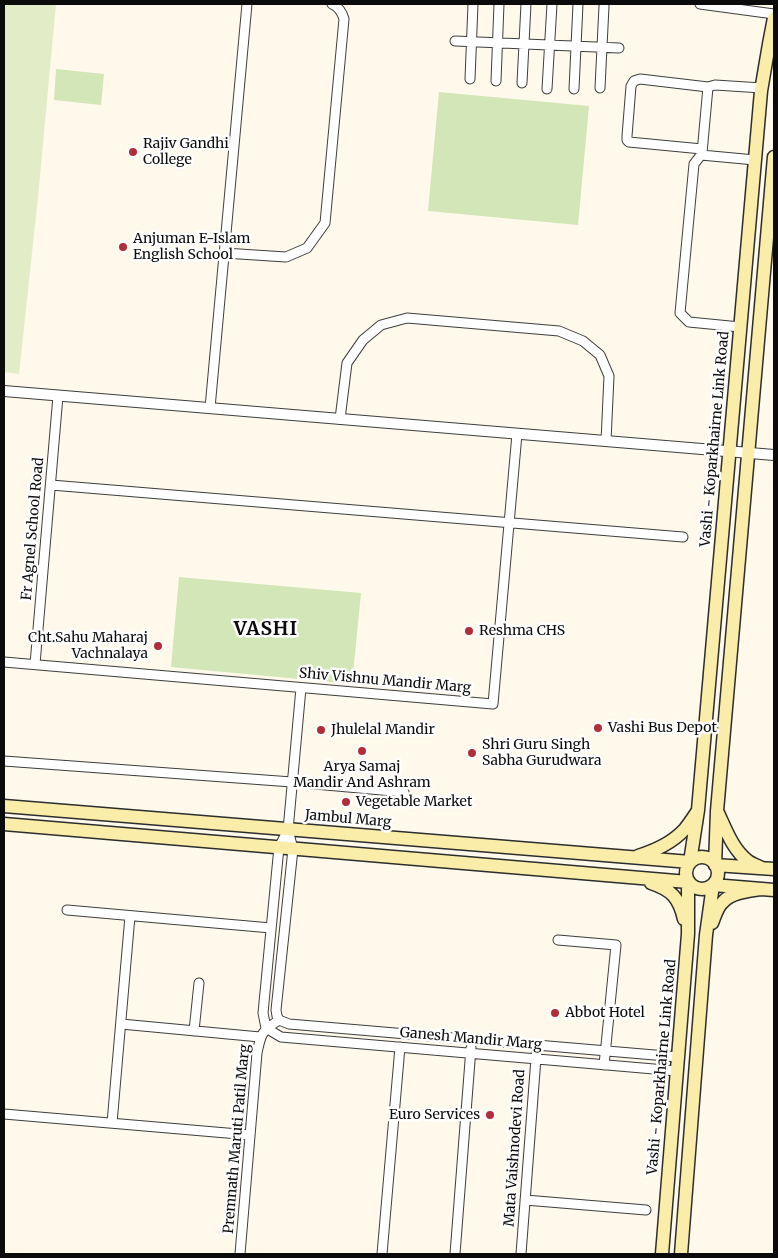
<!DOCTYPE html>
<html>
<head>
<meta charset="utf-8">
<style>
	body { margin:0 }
	#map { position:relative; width:778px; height:1258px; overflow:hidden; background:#fef9eb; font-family:Merriweather,serif }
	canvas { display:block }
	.frame { position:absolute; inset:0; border:5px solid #0b0b0b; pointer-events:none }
</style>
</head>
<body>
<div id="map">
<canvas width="778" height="1258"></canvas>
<div class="frame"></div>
</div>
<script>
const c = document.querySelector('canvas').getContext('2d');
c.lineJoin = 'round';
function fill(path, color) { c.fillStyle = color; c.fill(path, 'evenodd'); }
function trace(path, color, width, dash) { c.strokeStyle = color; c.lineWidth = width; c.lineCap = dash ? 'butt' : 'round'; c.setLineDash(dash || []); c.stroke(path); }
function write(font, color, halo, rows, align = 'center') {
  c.font = font + ' Merriweather,serif'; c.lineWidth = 5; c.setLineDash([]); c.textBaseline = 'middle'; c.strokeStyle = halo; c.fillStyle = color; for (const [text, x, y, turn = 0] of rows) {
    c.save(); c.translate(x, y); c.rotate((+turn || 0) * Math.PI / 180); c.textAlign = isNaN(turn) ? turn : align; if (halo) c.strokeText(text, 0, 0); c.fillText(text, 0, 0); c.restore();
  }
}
fill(new Path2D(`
	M56,69L104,74L101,105L54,100Z
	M439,92L589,106L578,225L428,211Z
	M179,577L361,593L352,684L171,667Z`), '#d2e6b7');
fill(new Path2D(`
	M4,4H56L38,197L19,374L4,372Z`), '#e2edc8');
const minor = new Path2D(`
	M700,4L774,14
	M455,41L619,48
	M470,79L473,4
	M496,81L499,4
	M522,83L526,4
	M600,88L604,6
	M547,89L552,4
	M574,89L578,4
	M702,149L629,142L627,140V136L631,86L634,81L640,79L708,87
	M702,153L708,87L715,85L762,88
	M224,253L286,257L307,248L325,223L344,19C342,12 339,7 332,4
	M740,327L689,322L680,313L694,164L701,155L755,160
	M210,408L247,4
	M340,419L347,363L363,340L381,325L407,318L559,331L583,341L600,355L609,376L606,441
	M51,485L683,537
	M4,662L493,704L517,434
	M35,664L58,396
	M4,761L292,782L404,792
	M67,910L271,928
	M558,940L616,945L604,1065
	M279,1020L289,1024L678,1057
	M279,1020L277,1016L276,1010L293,849L288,830L301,688
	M121,1024L260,1037
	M266,1028L281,1037L677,1071
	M266,1028L263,1013L279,847L288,830
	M194,1031L199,983
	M4,1114L250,1135
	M112,1123L130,916
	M525,1200L646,1210
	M240,1254L257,1053C261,1033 262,1031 279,1020
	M382,1254L400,1047
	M455,1254L471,1048
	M521,1254L537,1045`);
const tertiary = new Path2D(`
	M4,391L774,455`);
const secondary = new Path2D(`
	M4,806L690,862
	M718,813C726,830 733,850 748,861C752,864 758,866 762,868
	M4,824L688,882
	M638,856C656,850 672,843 685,829C689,824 693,818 697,812
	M686 873a16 16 0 1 1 32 0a16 16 0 1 1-32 0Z
	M690,862L698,810L761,91L769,44L774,18
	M715,865L717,811L774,157
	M715,865L774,869
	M651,883C672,890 679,898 684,919
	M713,885L774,890
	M712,923C715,916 717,907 723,902C732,892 749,891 761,889
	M662,1254L688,934V882
	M681,1254L706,935L713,885`);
trace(minor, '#3e3e3e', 11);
trace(tertiary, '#3e3e3e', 12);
trace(secondary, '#2d2d2d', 15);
trace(minor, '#fff', 9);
trace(tertiary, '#fff', 10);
trace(secondary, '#faedaa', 12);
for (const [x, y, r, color] of [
	[133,152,5,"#b22d3a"],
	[123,247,5,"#b22d3a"],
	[469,631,5,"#b22d3a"],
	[158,646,5,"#b22d3a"],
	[598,728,5,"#b22d3a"],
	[321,730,5,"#b22d3a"],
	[362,751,5,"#b22d3a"],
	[472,753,5,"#b22d3a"],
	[346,802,5,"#b22d3a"],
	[555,1013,5,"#b22d3a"],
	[490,1115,5,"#b22d3a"]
]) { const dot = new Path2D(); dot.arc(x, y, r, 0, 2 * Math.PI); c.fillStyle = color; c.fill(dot); trace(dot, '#fff', 2); }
write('14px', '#0b0b0b', '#fff', [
	["Rajiv Gandhi",143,144],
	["College",143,160],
	["Anjuman E-Islam",133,239],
	["English School",133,255],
	["Reshma CHS",479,631],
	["Cht.Sahu Maharaj",148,638,"right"],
	["Vachnalaya",148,654,"right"],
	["Vashi Bus Depot",608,728],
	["Jhulelal Mandir",331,730],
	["Shri Guru Singh",482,745],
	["Sabha Gurudwara",482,761],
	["Arya Samaj",362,767,"center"],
	["Mandir And Ashram",362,783,"center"],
	["Vegetable Market",356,802],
	["Abbot Hotel",565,1013],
	["Euro Services",480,1115,"right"]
], 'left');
write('14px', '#0b0b0b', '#fff', [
	["Vashi - Koparkhairne Link Road",715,439,-85],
	["Fr Agnel School Road",33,529,-85],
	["Shiv Vishnu Mandir Marg",385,681,5],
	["Jambul Marg",348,819,5],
	["Ganesh Mandir Marg",471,1039,5],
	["Vashi - Koparkhairne Link Road",662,1067,-85],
	["Premnath Maruti Patil Marg",237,1139,-85],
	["Mata Vaishnodevi Road",515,1148,-86]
]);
c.letterSpacing = '1px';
write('bold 19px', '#0b0b0b', '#fff', [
	["VASHI",266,630]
]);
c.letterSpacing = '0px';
</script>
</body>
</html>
